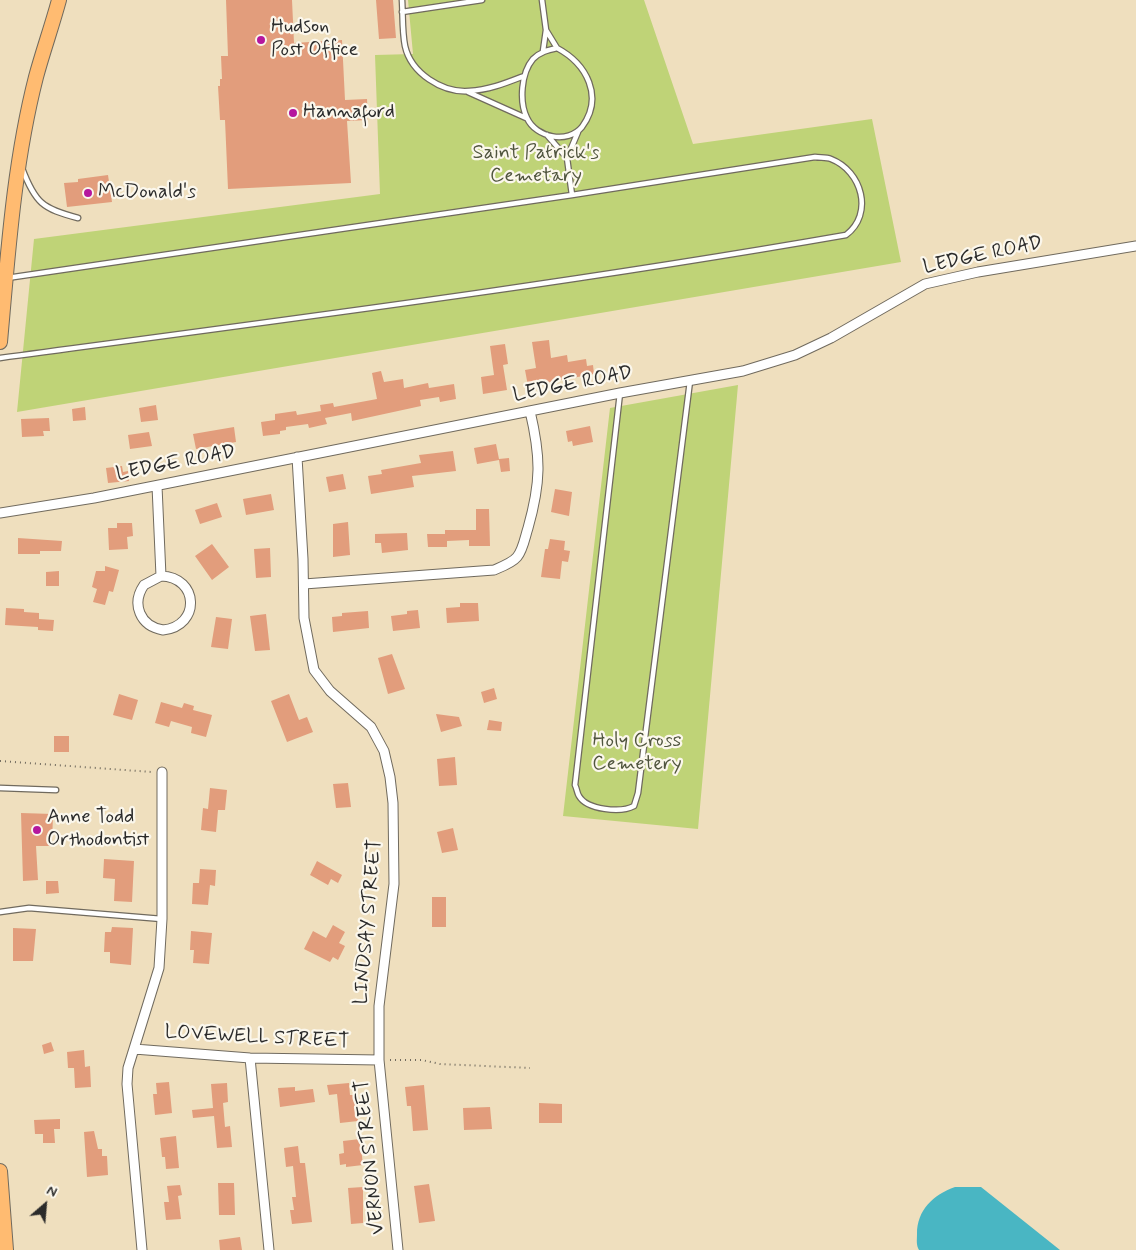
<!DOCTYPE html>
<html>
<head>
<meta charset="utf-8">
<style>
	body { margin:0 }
	#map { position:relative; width:1136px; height:1250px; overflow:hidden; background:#efdfbe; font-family:Mynerve,sans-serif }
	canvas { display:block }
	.north { position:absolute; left:20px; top:1180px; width:50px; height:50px; -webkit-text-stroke:4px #fbf7ec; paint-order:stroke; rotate:27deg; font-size:14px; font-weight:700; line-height:20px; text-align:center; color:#2b2b2b }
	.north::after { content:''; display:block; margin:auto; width:18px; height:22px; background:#2b2b2b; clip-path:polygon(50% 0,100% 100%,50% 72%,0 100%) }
</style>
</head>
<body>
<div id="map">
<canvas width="1136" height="1250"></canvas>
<div class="north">N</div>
</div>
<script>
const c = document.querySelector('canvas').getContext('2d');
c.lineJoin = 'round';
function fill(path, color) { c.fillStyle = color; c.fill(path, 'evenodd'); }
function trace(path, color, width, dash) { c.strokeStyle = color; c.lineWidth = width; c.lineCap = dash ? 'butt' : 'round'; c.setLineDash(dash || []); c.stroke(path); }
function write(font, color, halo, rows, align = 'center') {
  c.font = font + ' Mynerve,sans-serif'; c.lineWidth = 4.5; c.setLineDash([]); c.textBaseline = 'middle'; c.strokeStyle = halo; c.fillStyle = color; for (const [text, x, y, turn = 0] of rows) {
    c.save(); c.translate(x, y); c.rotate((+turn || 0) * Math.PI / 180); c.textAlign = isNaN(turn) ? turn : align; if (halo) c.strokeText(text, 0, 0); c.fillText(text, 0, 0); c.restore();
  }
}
fill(new Path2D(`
	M408,0H644L693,144L872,119L901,262L17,412L34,239L380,194L375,55L413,54Z
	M738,385L698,829L563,816L610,408Z`), '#bfd377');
fill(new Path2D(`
	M955,1187H981L1060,1250H919C916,1245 917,1240 917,1234C917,1210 933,1195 955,1187Z`), '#49b6c3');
fill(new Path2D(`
	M226,0H292L294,43L342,40L345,100L367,99L368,120L347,121L351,183L228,189L225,120H220L218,86H220V79H222L221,56H228Z
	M376,0H393L396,38L379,39Z
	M108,175L112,202L67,207L64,183L78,182V179Z
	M549,340L551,358L567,355L568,362L586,359L587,366L593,365L594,374L528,386L525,370L536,368L532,342Z
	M505,344L508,364L503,365L507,390L483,394L481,377L494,375L490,346Z
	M381,371L384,382L403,379L404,388L428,383L429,388L454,384L456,399L440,402L439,397L420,400L421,406L352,421L351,413L325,418L327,424L309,428L308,424L286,427V430L280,431V434L263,436L261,422L275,420V414L296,411L297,415L321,411L320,405L333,403L334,407L377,399L372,373Z
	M156,405L158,420L141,422L139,408Z
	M85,407L86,420L73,421L72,409Z
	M49,418L50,431H43L44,436L22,437L21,419Z
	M590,426L593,442L573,446L572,441L568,442L566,431Z
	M234,427L236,442L196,449L193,434Z
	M149,432L152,446L130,449L128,435Z
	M496,444L499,459L509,458L510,471L501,472L499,460L477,464L474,448Z
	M453,451L456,471L412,476L414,487L371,494L368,476L382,474L381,470L421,463L419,455Z
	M122,466L123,472L128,471L129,481L108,483L106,468Z
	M343,474L346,489L329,492L326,477Z
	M555,489L572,492L569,516L551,512Z
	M271,494L274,510L246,515L243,499Z
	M217,503L222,517L200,524L195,510Z
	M476,509H489L490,546H469V540L447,541V547H428L427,534H445V530H476Z
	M348,522L350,555L333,557V524Z
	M117,523H132L133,536L127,537L128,549L109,550L108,528H117Z
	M407,533L408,550L382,553L381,543H375V534Z
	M18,538L62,541L61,551H40V554H18Z
	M550,539L565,541L564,550L570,551L568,562L562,561L560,579L541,577L545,549H548Z
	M212,544L229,567L212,580L195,556Z
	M270,548L271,577L256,578L254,549Z
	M105,566L119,570L113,592L109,591L105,605L93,602L97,589L92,587L96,571H105Z
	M59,571V586H46V572Z
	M460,603H478L479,621L447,623L446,608L460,607Z
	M6,608L24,609V612L39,613V619L54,620L53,631L38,630V627L5,625Z
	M418,610L420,628L393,631L391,616L407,614V611Z
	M368,611L369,628L333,632L332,617L342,616V613Z
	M266,614L270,650L255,651L250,616Z
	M216,617L232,619L228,649L211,647Z
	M392,654L405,689L388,694L378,658Z
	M494,688L497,699L484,703L481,692Z
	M119,694L138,700L132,720L113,715Z
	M289,694L299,720L307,717L313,732L287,742L271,701Z
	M161,702L182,708L184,703L194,706L193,710L212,715L206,737L191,733L192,727L171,721L169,727L155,723Z
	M436,714L459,717L462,726L441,732Z
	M489,720L502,722L501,731L487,730Z
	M54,736H69V752H54Z
	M455,757L457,785L439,786L437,759Z
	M348,783L351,807L336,808L333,784Z
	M210,788L227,790L225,810H218L216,832L201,830L203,808L208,809Z
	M21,813L53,814L52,846H36L38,880L23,881Z
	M453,828L458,850L442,853L437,832Z
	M104,859L134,861L132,902L114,901L115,879L103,878Z
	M317,861L342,875L338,883L331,879L328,885L310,875Z
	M200,869L216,870L215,886L210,885L208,905L192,904L193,883H199Z
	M46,881H58L59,893L46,894Z
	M432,897H446V927H432Z
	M333,925L345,932L339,943L345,946L338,960L333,957L330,962L304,949L313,931L326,938Z
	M112,927L133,928L131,965L110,963V952H104L105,932H111Z
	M13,928L36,929L33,961H13Z
	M191,931L212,933L209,964L193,963L194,950H190Z
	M51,1042L54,1051L44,1054L42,1045Z
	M84,1050L85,1067L90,1066L91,1087L75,1088L74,1068H68L67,1052Z
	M169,1082L172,1113L155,1115L153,1094H157L156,1083Z
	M227,1083L228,1102L223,1103L225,1127L230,1126L232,1147L217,1148L214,1116L193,1118L192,1110L213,1108L211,1084Z
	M349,1083L350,1095H355L358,1121L340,1123L337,1094L329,1095L327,1085Z
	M424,1085L428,1130L413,1131L411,1106H407L405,1087Z
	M295,1087V1091L313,1089L315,1102L280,1107L278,1088Z
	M539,1103L562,1104V1123H539Z
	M490,1107L492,1129L464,1130L463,1108Z
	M60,1119V1129H54L55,1143H43V1134H35L34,1120Z
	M94,1131L98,1149H102V1156H107L108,1175L87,1177L84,1132Z
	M176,1136L179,1168L166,1169L165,1157H162L160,1138Z
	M360,1139L363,1165L346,1167V1164L340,1165L339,1154L344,1153L343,1141Z
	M298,1146L300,1163H305L312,1222L292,1224L290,1210H294L292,1197H296L293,1166L286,1167L284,1148Z
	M218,1183H234L235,1215H219Z
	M429,1184L435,1221L419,1223L414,1186Z
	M180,1185L182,1195L178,1196L181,1219L166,1220L164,1202H169L167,1186Z
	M363,1187V1223L351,1224L348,1188Z
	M240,1237L242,1250H220L219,1240Z`), '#e29d7c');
const service = new Path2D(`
	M402,0C403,15 402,31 405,46C411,73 442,93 469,91C489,90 506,83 524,76
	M542,0L546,30L557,48
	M402,12L482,0
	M557,48C587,64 604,97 582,127C568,144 536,138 527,118C519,102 521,73 533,59C540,52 548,50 557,48Z
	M543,51L546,30
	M468,92L526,118
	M547,135L567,158
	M22,168C35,203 43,209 78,218
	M572,195L567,158L578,132
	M0,358C283,320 565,284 846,235C874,214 862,171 831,159C826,157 820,158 815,157L572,195L7,278
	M620,393L575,785C577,789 577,793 579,796C587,810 621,813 634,806L638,793L690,381
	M0,788L56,790
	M0,912L29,908L162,919`);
const minor = new Path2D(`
	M297,457L303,559L304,618L314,670L330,691L371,727L384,751L390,777L393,803L394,884L379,1006V1060L398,1250
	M157,486L161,576L144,585C131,604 140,626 163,630C201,626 199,577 161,576
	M0,513L94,498L620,393L743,371L795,355L831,338L925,284L978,272L1136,246
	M304,584L494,570C501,567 512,563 517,557C523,550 525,537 528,528C541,482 541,458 530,411
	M134,1049L250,1058L379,1060
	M250,1058L269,1250
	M142,1250L127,1084L128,1068L159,968L162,919V772`);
const primary = new Path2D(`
	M0,342C8,253 14,163 36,77C43,51 52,26 59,0
	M0,1171L6,1250`);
trace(service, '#706a5e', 7);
trace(minor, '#706a5e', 11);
trace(primary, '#706a5e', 16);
trace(new Path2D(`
	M0,761L152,772
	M390,1060H422L440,1064L530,1068`), '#706a5e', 2, [1, 4]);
trace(service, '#fff', 4.5);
trace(minor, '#fff', 9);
trace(primary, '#ffbb71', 14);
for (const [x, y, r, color] of [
	[261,40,5,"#b5179e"],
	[293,113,5,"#b5179e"],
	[88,193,5,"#b5179e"],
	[37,830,5,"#b5179e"]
]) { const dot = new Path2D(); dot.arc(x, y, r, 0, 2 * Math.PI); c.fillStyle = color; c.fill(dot); trace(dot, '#fbf7ec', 2); }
write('20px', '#2b2b2b', '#fbf7ec', [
	["Hudson",271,28],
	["Post Office",271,51],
	["Hannaford",303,113],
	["McDonald's",98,193],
	["Anne Todd",47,818],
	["Orthodontist",47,841]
], 'left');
write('20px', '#50553e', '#fbf7ec', [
	["Saint Patrick's",536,154],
	["Cemetary",536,177],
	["Holy Cross",637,742],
	["Cemetery",637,765]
]);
write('20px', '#2b2b2b', '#fbf7ec', [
	["LEDGE ROAD",983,256,-12],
	["LEDGE ROAD",573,385,-11],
	["LEDGE ROAD",176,464,-11],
	["LINDSAY STREET",369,922,-85],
	["LOVEWELL STREET",257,1038,3],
	["VERNON STREET",371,1157,-96]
]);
</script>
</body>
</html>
